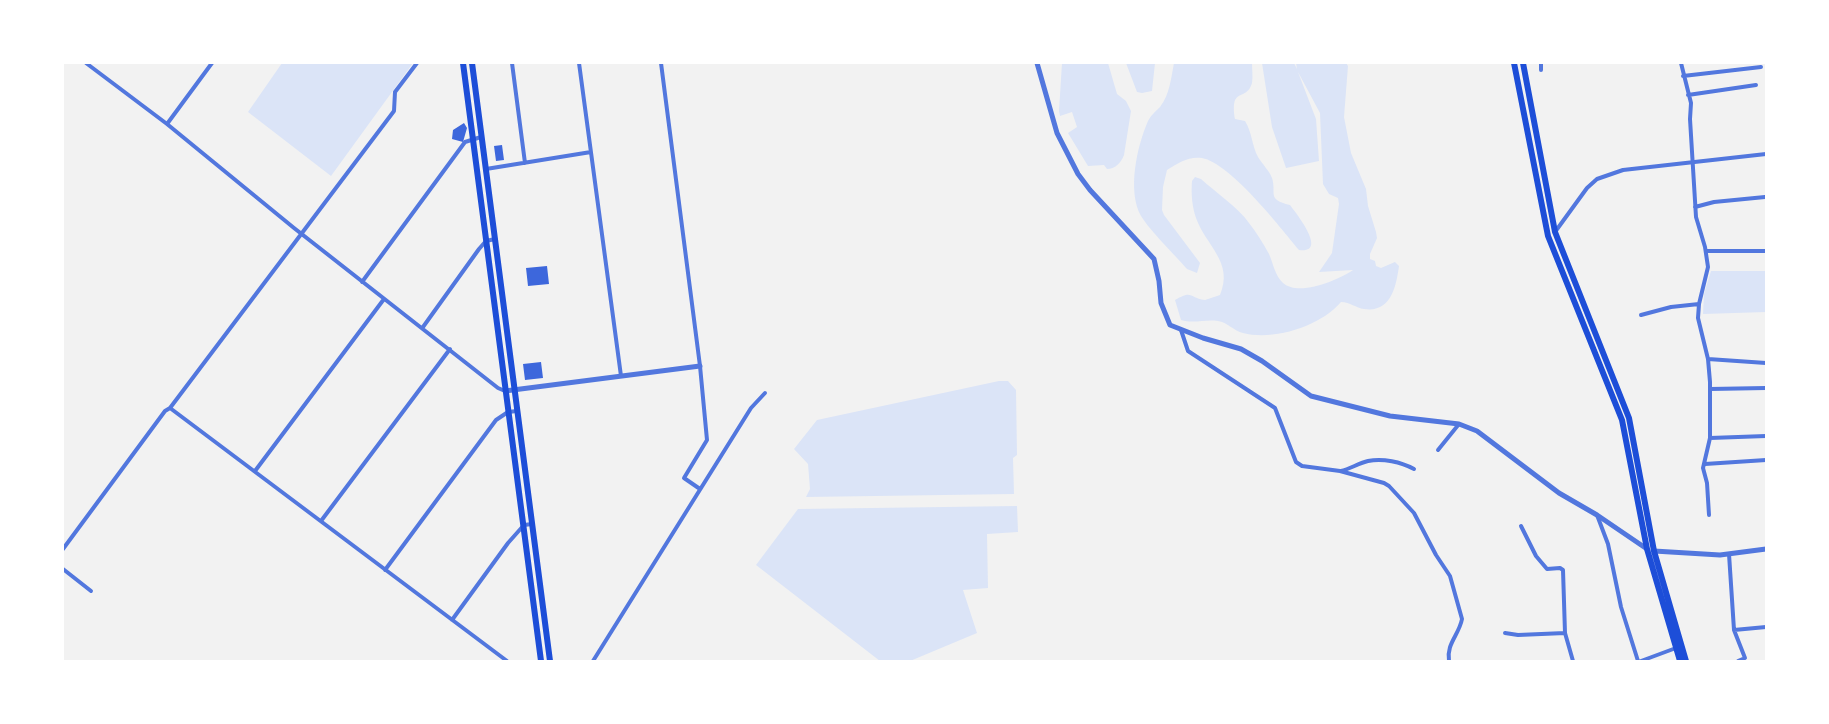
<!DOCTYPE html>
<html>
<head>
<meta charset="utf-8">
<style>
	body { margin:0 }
	#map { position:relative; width:1829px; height:724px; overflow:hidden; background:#f2f2f2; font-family:Figtree,sans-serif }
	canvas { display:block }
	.frame { position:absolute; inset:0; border:64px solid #fff; pointer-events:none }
</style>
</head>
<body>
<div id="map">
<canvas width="1829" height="724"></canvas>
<div class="frame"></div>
</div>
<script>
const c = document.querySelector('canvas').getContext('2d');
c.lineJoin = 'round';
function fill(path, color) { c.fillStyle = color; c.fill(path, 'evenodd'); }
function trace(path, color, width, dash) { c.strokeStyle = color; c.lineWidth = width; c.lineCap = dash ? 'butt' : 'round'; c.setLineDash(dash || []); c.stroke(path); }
fill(new Path2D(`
	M282,63H413L331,176L248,112Z
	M1062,63H1108L1117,94L1126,101L1131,111L1124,155C1121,163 1115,169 1107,169L1104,165L1088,166L1068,133L1077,127L1072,112L1060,116L1059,111Z
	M1126,63H1155L1152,91L1142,93L1137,92Z
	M1174,63H1252C1252,69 1253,77 1252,83C1246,103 1230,85 1235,119L1245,121C1252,132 1252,146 1258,157C1262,164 1269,170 1272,178C1277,194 1266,199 1290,205C1296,213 1329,254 1299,250C1280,227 1230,163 1202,158C1189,156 1178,163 1167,170L1163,187L1162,210L1164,215L1200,263L1197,273L1187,269C1175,255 1151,232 1141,216C1127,191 1137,146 1148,121C1151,115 1155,112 1160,107C1170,94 1171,78 1174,63Z
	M1262,63H1294L1297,69L1296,63H1346L1348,66L1344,117L1351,153L1366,189L1368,206L1376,232L1377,238L1370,254V259L1375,261L1376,266L1381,268L1395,262L1399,266C1396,287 1391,313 1364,309C1356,308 1350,302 1341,302C1321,326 1274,341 1243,333C1234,331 1227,322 1218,321C1205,319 1194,324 1181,320L1175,300C1193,289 1189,298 1205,300L1220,295C1234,262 1206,246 1196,218C1192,206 1191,194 1192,181L1195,177L1201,179C1215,192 1238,207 1249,223C1256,232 1263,243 1269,254C1273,263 1275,276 1283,283C1299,297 1338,280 1353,270L1319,272L1332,253L1339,204L1338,198L1329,194L1323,184L1320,113L1298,72L1316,119L1319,161L1286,168L1272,127Z
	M1711,271H1766V312L1703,314L1704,294Z
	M999,381H1008L1016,390L1017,455L1013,458L1014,494L806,497L810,489L808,464L794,449L817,420Z
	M1017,506L1018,532L987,534L988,588L963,590L977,633L910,661H880L756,565L798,509Z`), '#dbe4f7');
fill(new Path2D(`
	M464,123L467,128L463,142L452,139L453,130Z
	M502,145L504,160L496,161L494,146Z
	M547,266L549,284L528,286L526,268Z
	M541,362L543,378L525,380L523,364Z`), '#3d67dc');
trace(new Path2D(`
	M86,63L167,124L294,228L498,388L505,391
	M512,63L525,163
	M579,63L621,376
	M661,63L700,366L707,440L684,478L700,489
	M1681,63L1691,103L1690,119L1696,217L1705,247L1708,267L1699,304L1698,318L1708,359L1710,382V438L1703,468L1707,483L1709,515
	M1541,70V63
	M1683,76L1761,67
	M1688,95L1756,85
	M167,124L212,63
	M486,169L591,152
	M1695,207L1714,202L1765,197
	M1555,232L1587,188L1597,179L1623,170L1766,154
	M1706,251H1766
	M362,282L465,142L481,137
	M1641,315L1671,307L1699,304
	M423,327L479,249L486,241L495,239
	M1181,330L1188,351L1275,408L1296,462L1302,466L1340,471L1384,483L1389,486L1414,513L1436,555L1450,576L1462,619C1459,635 1446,644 1449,661
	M1708,359L1766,363
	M1710,389L1766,388
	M170,408L507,661
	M1710,438L1766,436
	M1438,450L1459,424
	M1705,464L1766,460
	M255,471L384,299
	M1341,471C1350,469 1359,463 1368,461C1383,458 1401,462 1414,469
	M1597,515L1608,544L1621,607L1638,661
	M321,521L450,349
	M1521,526L1536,556L1547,569L1560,568L1563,570L1565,633L1573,661
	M63,549L165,411L170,408L394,111L395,92L417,63
	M1729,554L1734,630L1745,658L1738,661
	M63,569L91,591
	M385,570L496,420L508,412L517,411
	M452,620L508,543L524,525L532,524
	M1734,630L1766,627
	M1505,633L1518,635L1565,633
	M593,661L751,408L765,393
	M1641,661L1676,648`), '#5277de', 4);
trace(new Path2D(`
	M1037,63L1057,133L1078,174L1090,190L1154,259L1159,281L1161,303L1170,325L1203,338L1241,349L1262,361L1311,396L1390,416L1459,424L1477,431L1559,493L1597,515L1647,549
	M505,391L700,366
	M1654,551L1720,555L1766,549`), '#5277de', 5);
trace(new Path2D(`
	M1514,63L1548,236L1622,420L1647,549L1680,661
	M1523,63L1555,232L1629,418L1654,551L1686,661`), '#1d4ed8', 6);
trace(new Path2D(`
	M463,63L541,661
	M472,63L550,661`), '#1d4ed8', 6);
</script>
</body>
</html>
